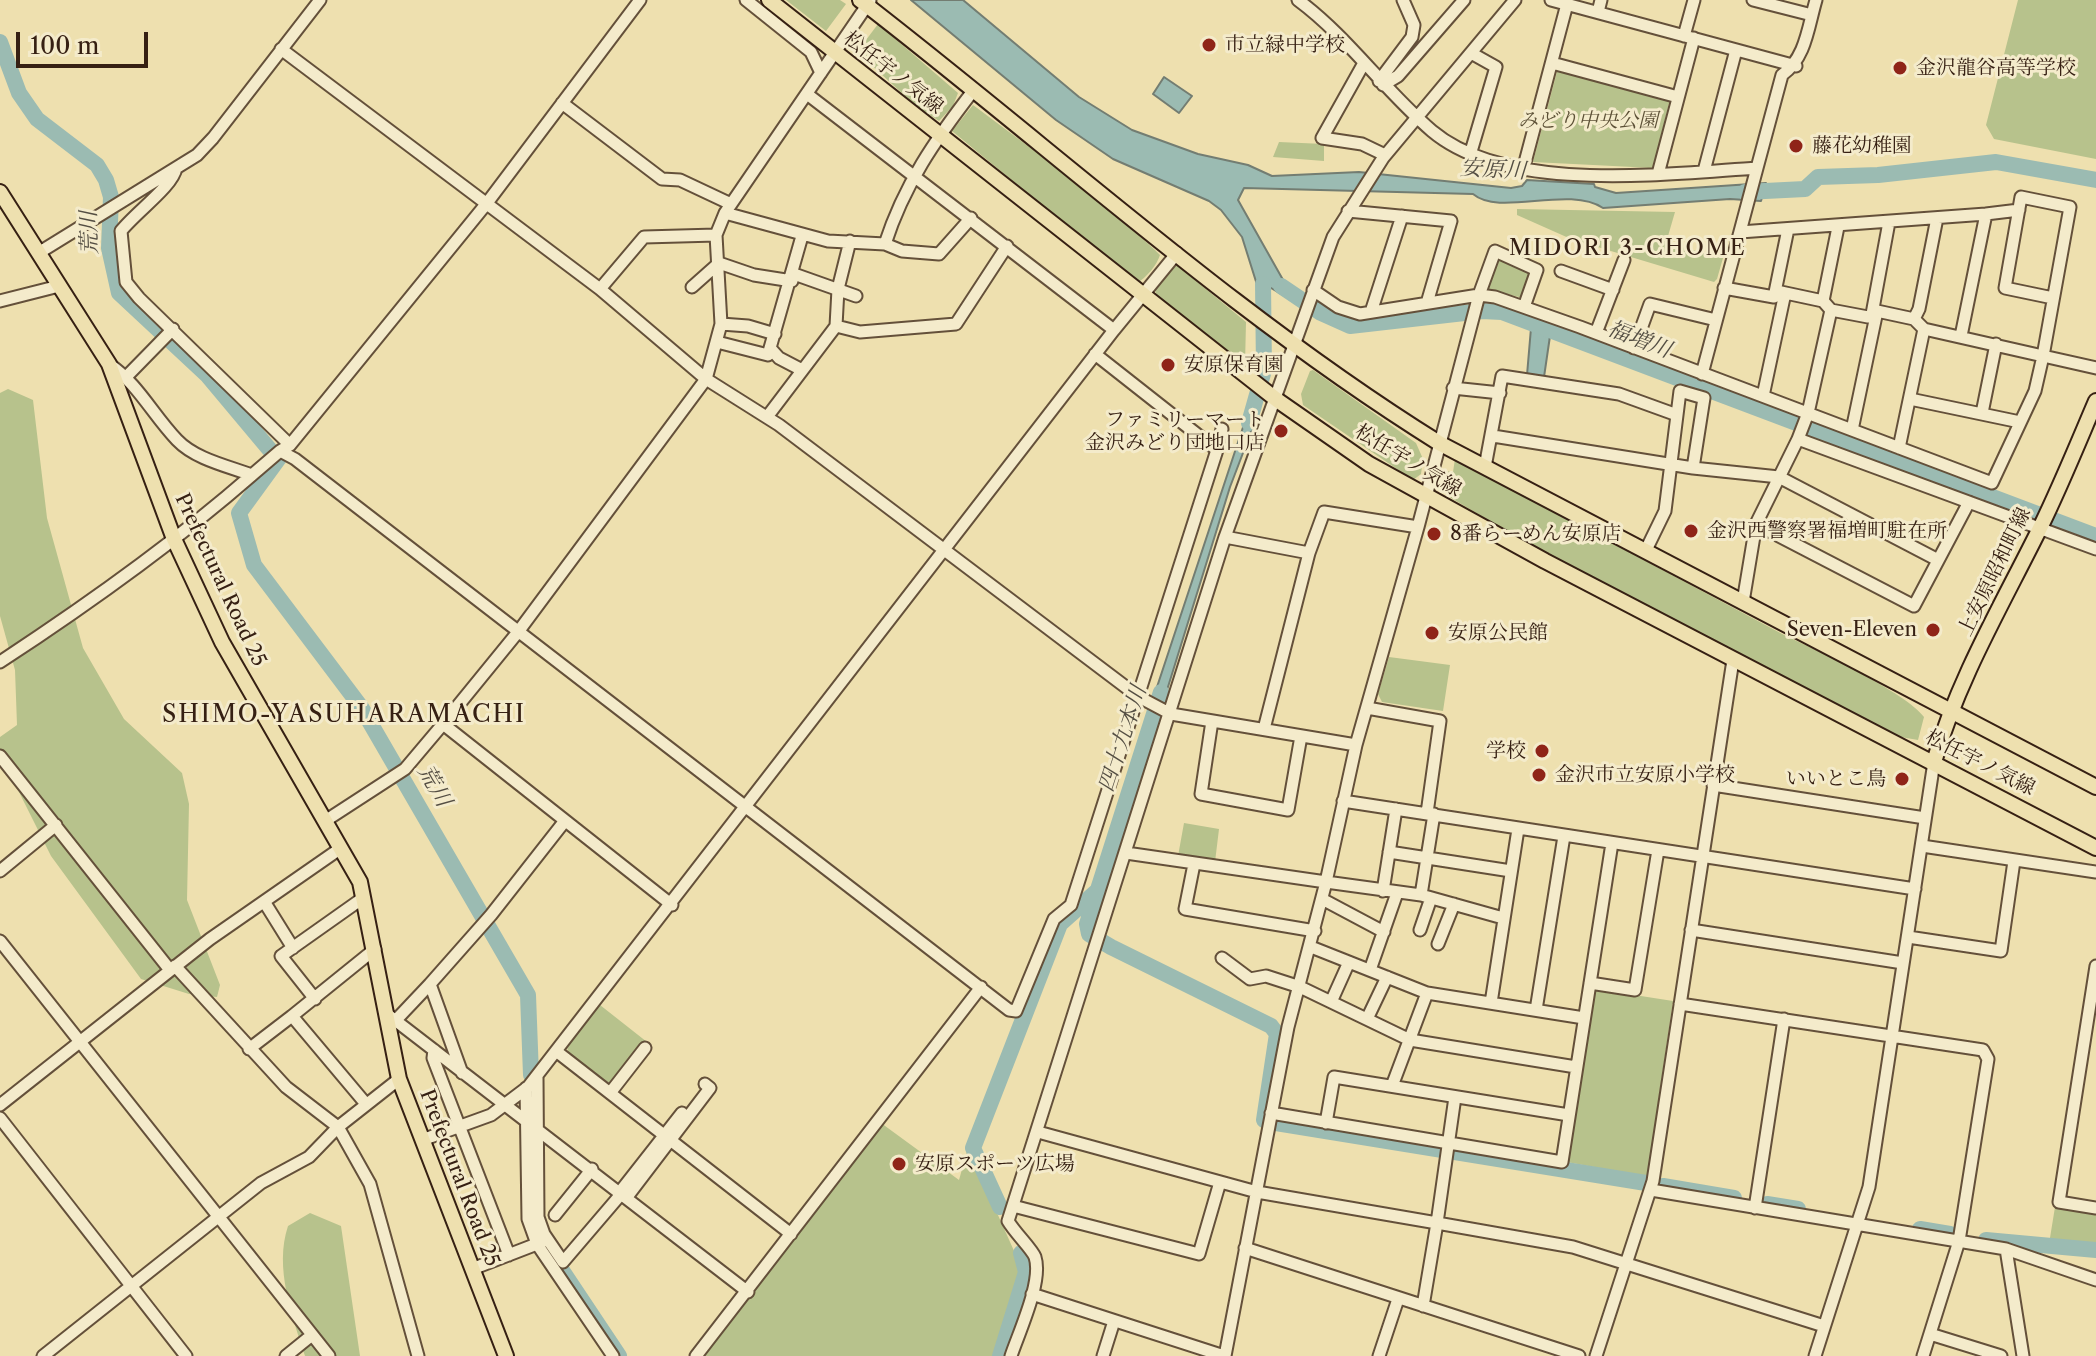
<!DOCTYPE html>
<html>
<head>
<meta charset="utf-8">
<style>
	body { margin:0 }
	#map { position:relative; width:2096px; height:1356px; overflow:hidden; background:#eee0af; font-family:"Libre Caslon Text",serif }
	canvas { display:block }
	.scale { position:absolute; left:16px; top:32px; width:132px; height:36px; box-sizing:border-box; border:4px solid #362013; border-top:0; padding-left:10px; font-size:24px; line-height:28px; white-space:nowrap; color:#362013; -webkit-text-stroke:6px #f4ebcb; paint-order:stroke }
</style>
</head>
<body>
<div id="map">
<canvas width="2096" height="1356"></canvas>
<div class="scale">100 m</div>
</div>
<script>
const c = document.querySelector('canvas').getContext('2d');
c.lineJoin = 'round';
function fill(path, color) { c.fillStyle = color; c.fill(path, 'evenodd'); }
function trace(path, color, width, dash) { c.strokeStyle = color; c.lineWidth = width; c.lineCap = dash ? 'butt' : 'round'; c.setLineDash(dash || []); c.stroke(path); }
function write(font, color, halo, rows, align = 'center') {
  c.font = font + ' "Libre Caslon Text","Noto Serif JP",serif'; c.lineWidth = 6; c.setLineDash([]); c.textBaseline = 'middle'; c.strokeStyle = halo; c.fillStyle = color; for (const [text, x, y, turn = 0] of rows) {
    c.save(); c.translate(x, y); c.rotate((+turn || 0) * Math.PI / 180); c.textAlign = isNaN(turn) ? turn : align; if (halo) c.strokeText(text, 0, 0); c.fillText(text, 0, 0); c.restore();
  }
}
fill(new Path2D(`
	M786,0H840L846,4L826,31Z
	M2018,0H2096V159L1994,139L1986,125Z
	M878,24L958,93L953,106L939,121L915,105L857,52Z
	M1558,68L1670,99L1653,168L1533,162Z
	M973,105L1099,199L1155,250L1160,255C1157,265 1146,278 1137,283L952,131Z
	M1279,142L1324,144V161L1273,157Z
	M1517,209L1675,212L1666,243L1723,258L1717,279L1714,282L1571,239L1517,215Z
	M1501,259L1529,271L1523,298L1487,289L1495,262Z
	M1173,266H1178L1246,322L1245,365L1157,296L1155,290Z
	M1313,370L1416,443L1423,459L1421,474L1413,480L1303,405L1301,394L1310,371Z
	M8,389L33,400L47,518L83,648L124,719L182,773L189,804L187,900L220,985L217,997L189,994L141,979L51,856L18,790L0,765V737L17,725L15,670L0,616V393Z
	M1455,459L1786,636C1815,649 1908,694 1924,717L1918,740L1895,736L1517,537L1451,498L1448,494L1450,482L1443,479L1445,471L1453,472Z
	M1389,657L1450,665L1443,711L1382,702L1378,694Z
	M1184,823L1219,829L1215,862L1178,856Z
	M1596,989L1673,1001L1647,1177L1567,1162Z
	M600,1005L647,1042L611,1088L569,1055L567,1047Z
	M881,1123L959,1180L968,1148L1023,1271L995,1356H700Z
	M2055,1207L2096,1213V1246L2049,1244Z
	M310,1213L341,1226L360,1356H305C292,1315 274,1268 288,1226Z`), '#b7c28c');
const water = new Path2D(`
	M911,0H963L1079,97L1132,130L1198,154L1248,165L1272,176L1359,172L1511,188L1522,186L1527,180L1594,184L1595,187L1616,193L1766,183L1761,201L1730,199L1603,208C1568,185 1500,217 1473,194L1244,188L1238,200L1291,294H1297L1296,303L1271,288L1267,291L1269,304L1264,307L1242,237L1221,210L1209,201L1113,159L1056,120Z
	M1164,77L1192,96L1179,113L1153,94Z
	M1531,328L1550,336L1544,377L1527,375Z
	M1253,397L1259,411L1230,487L1163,703L1154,696Z`);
fill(water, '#9bbbb2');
trace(water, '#737d72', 2);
trace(new Path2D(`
	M0,42L19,93L37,119L97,165L106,180L111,197L109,248L119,293L208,376L270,450
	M1745,192L1805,189L1818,177L1878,175L1996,162L2096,180
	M1281,286L1321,313L1350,326L1482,311L1502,312L2096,536
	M1249,423L1264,370L1263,284
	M279,458L239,513L254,565L361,707L528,995L531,1075
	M1161,692L1087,924L1089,934L1111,947L1271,1026L1277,1034L1264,1120
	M1276,1123L1646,1183
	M1663,1186L1734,1198
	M1767,1204L1798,1209
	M1000,1207L973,1148L1060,924L1097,891
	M1920,1229L1950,1234
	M1986,1240L2096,1250
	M549,1251L619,1356
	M1000,1356L1026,1272L1021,1253`), '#9bbbb2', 16);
const minor = new Path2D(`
	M746,0L811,52L821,73
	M1298,0C1348,37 1384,90 1432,131C1507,194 1664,174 1757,168L1782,75C1806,58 1808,27 1816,0
	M1551,0L1796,66
	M1753,0L1812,15
	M1598,12L1601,0
	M1684,36L1694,0
	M281,49L600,289L644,237L716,235L725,213L870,1
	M1364,63L1322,138L1362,144L1385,155
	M1552,63L1678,97
	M1379,81L1412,37L1414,25L1403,0
	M1383,85L1398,76L1464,0
	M807,94L1114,330L1177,253
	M562,103L662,179L680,180L731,204
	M1470,155L1496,67L1471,53
	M176,168C173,186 136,212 121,231L126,282L139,298L290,445
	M1523,170L1567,4
	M1704,171L1736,50
	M1658,174L1694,38
	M1348,211L1451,221L1427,303
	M725,213L828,241L885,244C904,185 935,140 973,91
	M1986,214L2019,210
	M1740,232L1986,214L1961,336
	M885,244L902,251L939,254L971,218
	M40,252L197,155L213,138L320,0
	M1561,271L1613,290
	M794,274L856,296
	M692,287L719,263L754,275L792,281
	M1724,288L1774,297L1781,292L1823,301L1831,310L1868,317L1877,311L1914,319L1924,329L2043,356L2070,207L2021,197L2005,288L2053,298
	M600,289L706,379L779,425L1139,697L1171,714L1356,745L1418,527
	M1313,290L1338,307L1360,314L1479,295L1495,251L1537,270L1524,307
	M1774,297L1788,229
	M0,301L59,286
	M1823,301L1838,227
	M1371,312L1402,216
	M1872,314L1889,222
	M1914,319L1919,309L1937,218
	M721,324L748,326L775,334
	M836,326L838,289L850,241
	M1596,333L1624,260
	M717,342L768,355L802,236
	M770,348L779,358L802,370
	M1634,348L1650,304L1716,320
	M109,364C138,384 153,415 177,440C195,459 227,466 252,475L280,451L295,459L1009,1010L1016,1011L1054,919L1071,905L1217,450L1095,354
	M1702,374L1757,168
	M127,376L173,329
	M1453,388L1500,393
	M1763,396L1785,293
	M1910,399L2020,422
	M1982,413L1996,344
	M767,417L836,326L860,332L956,324L1007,246
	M1852,430L1877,311
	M1493,436L1693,468L1779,477L1938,560
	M1798,439L1808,413L1831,310
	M1899,448L1924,329
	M1217,450L1222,429
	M280,451L290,445L487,203L640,0
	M1485,467L1502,376L1619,394L1677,415
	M1756,524L1914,606L1969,502
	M1225,537L1309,553L1324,512L1418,527L1479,295L1495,297L1580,327L1992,483L2035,391L2043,356L2096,368
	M1646,550L1665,511L1680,391L1704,398L1693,468
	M1743,602L1756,524L1798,439L2096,549
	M0,662C87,605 173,544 252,475
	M1367,708L1440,721L1427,813
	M1212,721L1201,794L1288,810L1301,736
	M1264,729L1309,553
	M1356,745L1326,882L1421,895L1503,918
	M0,756L170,970
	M1713,785L1925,818
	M1343,801L1915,889
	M325,821L405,769L443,724
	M1922,846L2096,872
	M1389,852L1511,871
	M1126,853L1326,882L1288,1027L1225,1356
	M1194,864L1185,909L1315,931
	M0,871L56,825
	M1383,891L1396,809
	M1421,895L1434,814
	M1322,899L1384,932
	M265,903L293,948
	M672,905L443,724L518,632L706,379L721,324L716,235
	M1420,930L1431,898
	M1691,930L1903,963
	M1908,937L2001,951L2014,861
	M0,941L329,1356
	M1438,944L1454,904
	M1311,947L1427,993
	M1222,958L1250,979L1266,976L1300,987L1410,1040L1576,1067
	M175,966L286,1087L338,1127L370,1184L418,1356
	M2096,966L2059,1202L2096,1208
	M1370,970L1397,893
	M1590,983L1635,990L1658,850
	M430,984L491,915L564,822
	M315,999L281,956L363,898
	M1331,1002L1349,962
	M1491,1003L1518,829
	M1680,1004L1983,1050L1988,1059L1959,1241L1923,1356
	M1536,1010L1564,836
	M387,1014L748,1292
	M1367,1019L1387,977
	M396,1020L430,984L462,1073
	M249,1049L292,1016
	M434,1050L433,1058L509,1255
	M556,1051L791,1234
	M537,1076L538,1217L544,1234L563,1262L622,1193
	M1392,1086L1427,993L1584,1018
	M526,1088L528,1219L537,1244L613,1356
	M610,1093L645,1048
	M1455,1097L1437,1223L1573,1247L1824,1326
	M366,1104L292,1016L375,949
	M0,1105L210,939L341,848
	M1271,1113L1562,1162L1612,843
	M0,1118L186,1356
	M1326,1123L1334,1077L1569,1115
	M1038,1132L1257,1192L1437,1223L1423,1306
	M422,1140L491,1115L528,1087L1114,330
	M1651,1190L2006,1249L2096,1280
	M620,1192L682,1113
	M627,1197L710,1088L705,1084
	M1013,1206L1199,1254L1220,1182
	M1755,1208L1784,1019
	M555,1215L592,1169
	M1245,1248L1579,1356
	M2006,1249L2023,1356
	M472,1269L542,1242
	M1032,1294L1224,1356
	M1930,1334L2001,1356
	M43,1356L261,1183L309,1157L338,1127L399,1079
	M286,1356L312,1335
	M696,1356L981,987
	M1011,1356C1019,1332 1043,1281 1035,1257C1032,1249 1015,1233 1008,1221L1225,537L1333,237L1383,158L1515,0
	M1103,1356L1114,1321
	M1379,1356L1398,1299
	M1596,1356L1653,1181L1733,660
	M1815,1356L1869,1187L1934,762`);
const major = new Path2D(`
	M769,0L1277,400L1369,464L1545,561L2096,848
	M860,0C1052,148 1232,314 1439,443L2096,787
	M0,192L109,364L174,539L222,642L360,882L399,1079L506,1356
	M1934,762C1958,679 2003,603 2041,526C2061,485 2078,443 2096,401`);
trace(minor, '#64503a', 15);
trace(major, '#362013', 18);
trace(minor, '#f4ebcb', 11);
trace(major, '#eee0af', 14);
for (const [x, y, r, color] of [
	[1209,45,8,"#8f2418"],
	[1900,68,8,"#8f2418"],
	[1796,146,8,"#8f2418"],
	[1168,365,8,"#8f2418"],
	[1281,431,8,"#8f2418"],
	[1691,531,8,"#8f2418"],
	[1434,534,8,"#8f2418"],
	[1933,630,8,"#8f2418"],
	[1432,633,8,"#8f2418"],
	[1542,751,8,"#8f2418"],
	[1539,775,8,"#8f2418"],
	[1902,779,8,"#8f2418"],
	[899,1164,8,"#8f2418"]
]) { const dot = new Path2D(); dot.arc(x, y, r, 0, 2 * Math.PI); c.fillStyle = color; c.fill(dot); trace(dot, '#f4ebcb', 3); }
write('20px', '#362013', '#f4ebcb', [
	["市立緑中学校",1225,45],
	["金沢龍谷高等学校",1916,68],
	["藤花幼稚園",1812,146],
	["安原保育園",1184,365],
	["ファミリーマート",1265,420,"right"],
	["金沢みどり団地口店",1265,443,"right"],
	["金沢西警察署福増町駐在所",1707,531],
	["8番らーめん安原店",1450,534],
	["Seven-Eleven",1917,630,"right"],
	["安原公民館",1448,633],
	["学校",1526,751,"right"],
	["金沢市立安原小学校",1555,775],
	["いいとこ鳥",1886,779,"right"],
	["安原スポーツ広場",915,1164]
], 'left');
write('20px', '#362013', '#f4ebcb', [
	["松任宇ノ気線",893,73,38],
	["松任宇ノ気線",1408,461,31],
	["上安原昭和町線",1995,572,-64],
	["Prefectural Road 25",220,580,65],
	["松任宇ノ気線",1980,763,27],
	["Prefectural Road 25",459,1178,69]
]);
write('italic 20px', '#5d5137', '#f4ebcb', [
	["みどり中央公園",1588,121]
]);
write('italic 22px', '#544e43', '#f4ebcb', [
	["安原川",1493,170,3],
	["荒川",90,233,-92],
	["福増川",1639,340,21],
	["四十九本川",1123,739,-72],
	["荒川",434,786,60]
]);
c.letterSpacing = '2px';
write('22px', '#362013', '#f4ebcb', [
	["MIDORI 3-CHOME",1628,249]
]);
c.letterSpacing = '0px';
c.letterSpacing = '2px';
write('24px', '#362013', '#f4ebcb', [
	["SHIMO-YASUHARAMACHI",344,715]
]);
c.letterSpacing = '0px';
</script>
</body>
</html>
